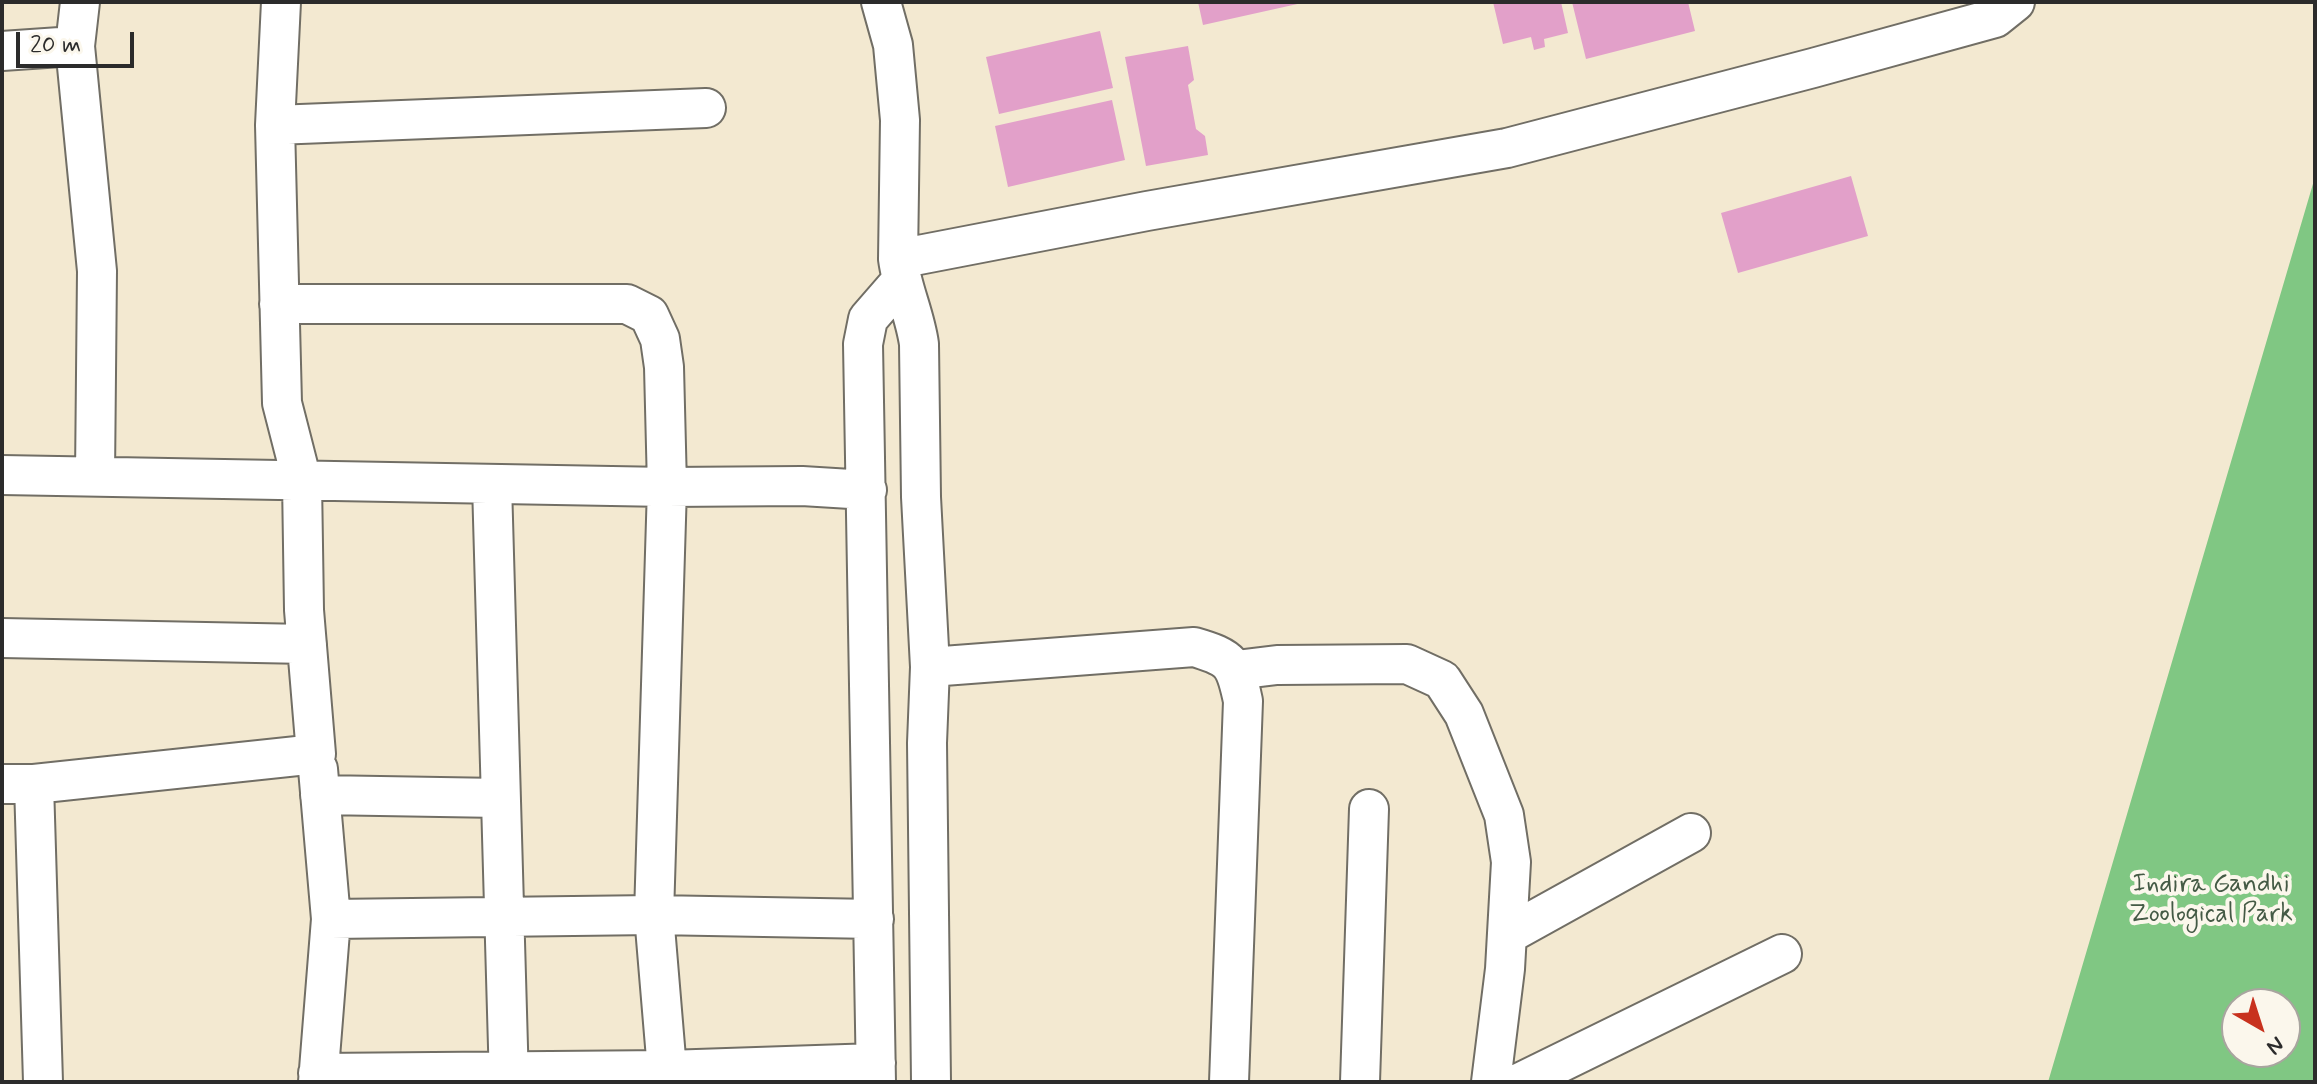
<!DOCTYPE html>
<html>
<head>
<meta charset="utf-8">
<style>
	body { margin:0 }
	#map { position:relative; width:2317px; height:1084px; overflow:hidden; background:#f3e9d1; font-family:Mynerve,sans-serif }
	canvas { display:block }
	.frame { position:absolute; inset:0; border:4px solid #2b2b2b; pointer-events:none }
	.north { position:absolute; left:2221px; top:988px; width:80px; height:80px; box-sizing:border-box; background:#fbf7ec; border:2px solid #a8a59f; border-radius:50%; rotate:141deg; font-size:22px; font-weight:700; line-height:32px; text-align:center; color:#2b2b2b }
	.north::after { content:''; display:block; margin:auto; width:28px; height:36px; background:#c8321e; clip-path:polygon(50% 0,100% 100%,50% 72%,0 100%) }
	.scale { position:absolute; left:16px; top:32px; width:118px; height:36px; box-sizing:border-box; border:4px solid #2b2b2b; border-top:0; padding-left:10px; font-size:24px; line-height:28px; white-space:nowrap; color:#2b2b2b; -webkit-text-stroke:6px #fbf7ec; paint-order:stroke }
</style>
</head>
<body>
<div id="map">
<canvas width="2317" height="1084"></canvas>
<div class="frame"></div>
<div class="north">N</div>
<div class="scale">20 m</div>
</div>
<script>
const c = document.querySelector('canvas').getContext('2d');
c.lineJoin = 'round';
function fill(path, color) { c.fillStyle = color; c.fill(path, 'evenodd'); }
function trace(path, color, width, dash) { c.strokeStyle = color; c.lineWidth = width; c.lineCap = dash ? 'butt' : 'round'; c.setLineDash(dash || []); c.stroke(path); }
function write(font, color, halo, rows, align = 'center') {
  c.font = font + ' Mynerve,sans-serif'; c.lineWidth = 8; c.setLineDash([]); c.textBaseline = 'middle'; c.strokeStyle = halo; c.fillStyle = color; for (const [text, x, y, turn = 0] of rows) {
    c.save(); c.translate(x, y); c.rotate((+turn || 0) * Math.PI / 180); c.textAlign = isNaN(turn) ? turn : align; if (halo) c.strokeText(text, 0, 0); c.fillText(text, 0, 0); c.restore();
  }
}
fill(new Path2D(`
	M2315,177V1082H2048ZM2237,1004H2285V1052H2237Z`), '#80c783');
fill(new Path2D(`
	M1198,2H1302V3L1203,25Z
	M1493,2H1561L1568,33L1544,39L1545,47L1534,50L1531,37L1503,44Z
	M1572,2H1688L1695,31L1586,59Z
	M1100,31L1113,88L999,114L986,57Z
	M1188,46L1194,80L1188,85L1196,129L1205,136L1208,155L1146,166L1125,57Z
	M1112,100L1125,160L1008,187L995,126Z
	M1851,176L1868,236L1738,273L1721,213Z`), '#e2a0c9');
const minor = new Path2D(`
	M881,2L893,45L900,120L898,259C902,289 915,315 919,344L921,497L930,667L927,743L931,1082
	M75,46L97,271L95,476
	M2,51L75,46L80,2
	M275,125L706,108
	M898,259L1147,211L1507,148L1813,68L1995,18L2015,2
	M279,304H627L649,315L660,339L664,367L667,487L802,486L867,490
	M2,475L667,487L654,915L331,919L318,1082
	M492,484L509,1082
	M2,638L307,644
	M930,667L1194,647C1232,658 1235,663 1243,701L1229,1082
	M1236,670L1277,665L1407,664L1442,680L1464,714L1504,815L1511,862L1505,969L1491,1082
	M318,769L331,919
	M2,784H34L316,754L304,610L302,481L282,403L275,125L281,2
	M34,784L43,1082
	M320,795L500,798
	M1507,935L1691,833
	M318,1073L667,1070L876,1063
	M668,1082L654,915L874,919
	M876,1082L863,344L868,319L901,281
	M1360,1082L1369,809
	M1521,1082L1782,954`);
trace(minor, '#716e65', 42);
trace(minor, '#fff', 38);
write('26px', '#445a45', '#fbf7ec', [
	["Indira Gandhi",2211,886],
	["Zoological Park",2211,916]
]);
</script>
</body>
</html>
